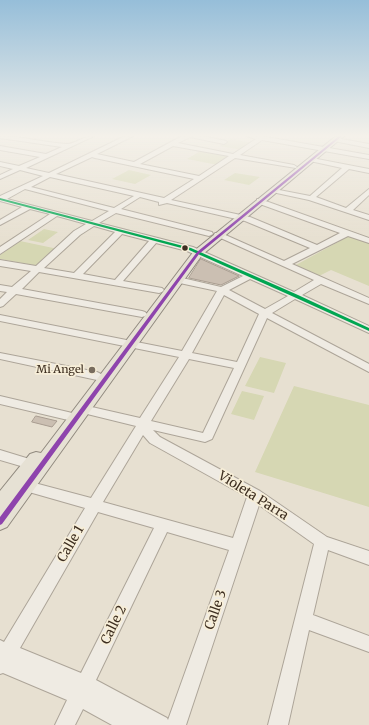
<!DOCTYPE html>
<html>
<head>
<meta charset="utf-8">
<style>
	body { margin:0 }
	canvas { display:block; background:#e7e0d1 }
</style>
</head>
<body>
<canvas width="369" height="725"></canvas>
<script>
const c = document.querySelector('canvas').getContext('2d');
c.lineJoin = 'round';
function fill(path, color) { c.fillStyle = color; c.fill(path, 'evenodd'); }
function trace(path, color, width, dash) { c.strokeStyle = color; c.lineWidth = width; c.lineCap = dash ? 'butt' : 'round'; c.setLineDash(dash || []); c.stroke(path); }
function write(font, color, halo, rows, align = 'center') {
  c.font = font + ' Merriweather,serif'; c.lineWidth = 3.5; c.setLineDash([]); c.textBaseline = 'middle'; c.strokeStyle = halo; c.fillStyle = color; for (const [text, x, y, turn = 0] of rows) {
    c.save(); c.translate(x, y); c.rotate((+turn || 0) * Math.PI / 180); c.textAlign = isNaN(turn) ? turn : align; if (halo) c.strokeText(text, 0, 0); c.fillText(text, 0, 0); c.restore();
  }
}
fill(new Path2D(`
	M231,139L252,143L241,150L220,146Z
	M202,150L232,156L218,165L187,159Z
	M129,170L151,175L135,184L112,179Z
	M235,173L260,177L249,185L224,180Z
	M44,229L58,232L43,243L28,240Z
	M349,236L369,243V286L331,270L319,276L294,266Z
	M20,241L58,249L39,266L0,259V255Z
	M260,357L286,363L274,393L245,386Z
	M294,386L369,405V507L255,472Z
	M242,391L264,396L254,420L231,414Z`), '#d6d7b3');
const building = new Path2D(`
	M201,259L239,276L221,285L189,278Z
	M36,416L57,421L52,427L32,422Z`);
fill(building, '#cbbfb2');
trace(building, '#a89c90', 1);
const minor = new Path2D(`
	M0,136C23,136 44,143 67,144C75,144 83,136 94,136L26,168L49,173L125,136H133L97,154L134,162L182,136H203L226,141L227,142L224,144L190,137L178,143L233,154L256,139L247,136H261L369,155V159L262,140L240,155L294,165L297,167L296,168L235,158L171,200L250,217L317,245L340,233L257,203V199H260L369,238V243L348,236L292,264L369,298V304L321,284L302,295L369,326V333L295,299L272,313L369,364V372L267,318L212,439L205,442L153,430L160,437L260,491L327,537L369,551V565L328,550L313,615L369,636V652L309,630L288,725H268L314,544L259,505L186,725H112L83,709L75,725H55L67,700L3,673L0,674V640L4,642L85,508L22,490L20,486L22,482L27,481L91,498L136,426L79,412L77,409L79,406L83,405L140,418L179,357L0,321V315L182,351L217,291L175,282L173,280L175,278L178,277L221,287L243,276L187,251L156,243L123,281L162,288L164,290L162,292L159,293L39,272L22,289L142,311L145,312L147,314L145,316L142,317L16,294L3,306L0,307V299L7,292L0,291V285L12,287L31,271L0,266V260L36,266L74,231L86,224L57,216L0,254V247L50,214L30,209L0,225V220L22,207L0,201V196L43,176L20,170L0,179V175L13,169L0,166V162L19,166L40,157L0,150V146L46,154L62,147L0,138ZM173,146L229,156L199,176L140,164ZM92,157L95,158L194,179L164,198L56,174ZM50,177L134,196L114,208L31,187ZM25,189L109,211L92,221L7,199ZM140,197L159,202V205L167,203L245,221L310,248L284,261L221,233H215L214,235L314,280L294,292L193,247L99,223L116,213L209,236L213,234L212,232L121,209ZM94,226L115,232L74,273L44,268L80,235ZM122,234L149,241L115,280L83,274ZM250,279L288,296L265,309L229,290ZM224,295L259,314L237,362L192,353ZM189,359L234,368L203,433L151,421ZM143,435L150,443L247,497L233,538L103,502ZM98,512L154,528L81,673L20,648ZM167,532L229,550L168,720L167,718L96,680Z
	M336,138L369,144V148L334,141V139Z
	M312,158L369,169V173L349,169L316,197L346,208L369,189V195L353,210L369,215V220L309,200L272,192V190L274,189L310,196L342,168L310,161V159Z
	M0,353L97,372L101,374L103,376L101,378L97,380L0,359Z
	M0,396L68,412L72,413L74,416L72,419L68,420L0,404Z
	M0,450L36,461L38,464L36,467L31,469L0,460Z`);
const major = new Path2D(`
	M336,136H344L202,255L7,527L0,530V491L30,454L36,452L41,453L194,251Z`);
trace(minor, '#ada599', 2);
trace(major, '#928b80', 2);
fill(minor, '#efebe3');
fill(major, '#e6e1d4');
fill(new Path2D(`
	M0,198L191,248L298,295L369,328V331L294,297L189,250L0,200Z`), '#00a651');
fill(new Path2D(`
	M339,136H342L199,254L2,524L0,525V517L197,252Z`), '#8e44ad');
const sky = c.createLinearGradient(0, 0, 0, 238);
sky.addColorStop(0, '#96bed9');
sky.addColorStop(0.57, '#f4f1ea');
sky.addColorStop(1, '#f4f1ea00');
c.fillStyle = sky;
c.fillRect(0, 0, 369, 238);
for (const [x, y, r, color] of [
	[185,248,3.5,"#3d2e20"],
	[92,370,4,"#786c5e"]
]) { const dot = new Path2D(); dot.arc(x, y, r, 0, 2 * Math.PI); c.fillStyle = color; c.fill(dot); trace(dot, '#f7eed8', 1.5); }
write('11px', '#3d2e20', '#f7eed8', [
	["Mi Angel",84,370]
], 'right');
write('13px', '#3d2e20', '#f7eed8', [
	["Violeta Parra",253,496,32],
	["Calle 1",71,544,-60],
	["Calle 3",216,610,-71],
	["Calle 2",114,625,-64]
]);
</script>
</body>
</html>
